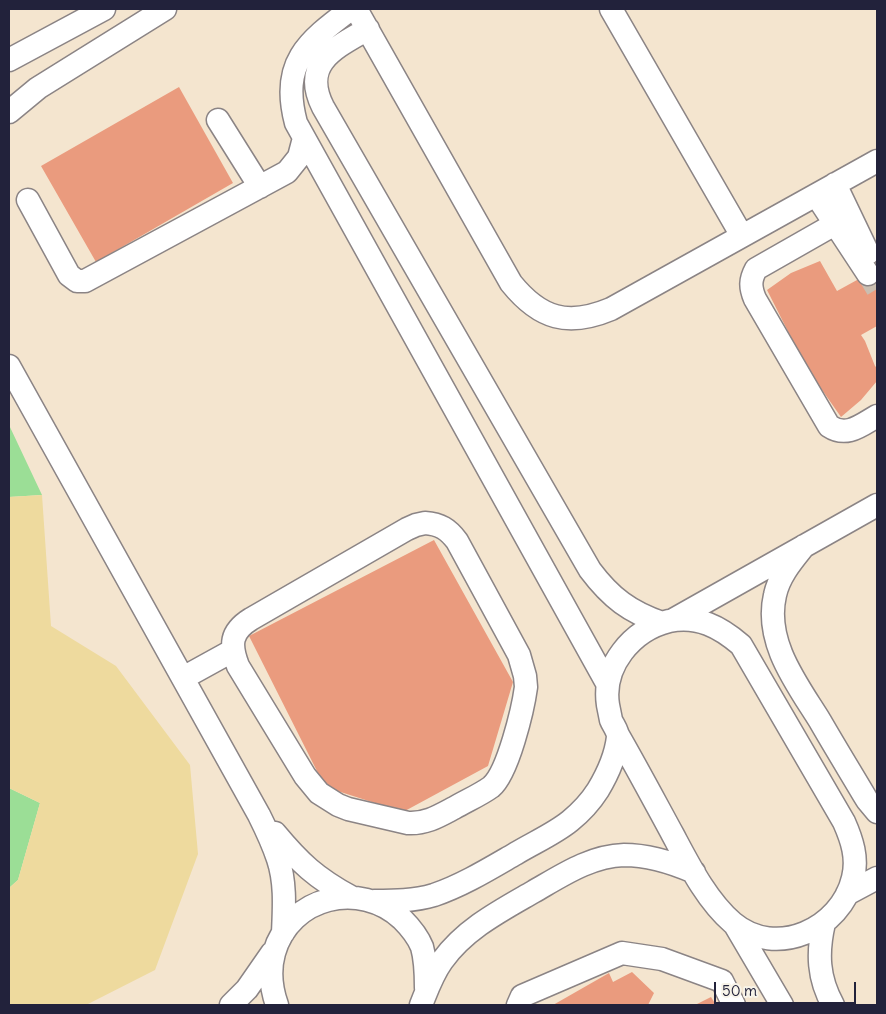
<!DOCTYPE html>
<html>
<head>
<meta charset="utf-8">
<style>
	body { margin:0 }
	#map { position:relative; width:886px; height:1014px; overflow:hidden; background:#f4e5cf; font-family:Delius,sans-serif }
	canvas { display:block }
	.frame { position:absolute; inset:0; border:10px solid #22223b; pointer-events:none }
	.scale { position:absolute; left:714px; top:982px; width:142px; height:22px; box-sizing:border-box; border:2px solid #22223b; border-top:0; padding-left:6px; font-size:15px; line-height:18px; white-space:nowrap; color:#22223b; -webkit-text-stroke:4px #f7f3e8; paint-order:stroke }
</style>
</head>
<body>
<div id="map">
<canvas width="886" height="1014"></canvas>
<div class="frame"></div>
<div class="scale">50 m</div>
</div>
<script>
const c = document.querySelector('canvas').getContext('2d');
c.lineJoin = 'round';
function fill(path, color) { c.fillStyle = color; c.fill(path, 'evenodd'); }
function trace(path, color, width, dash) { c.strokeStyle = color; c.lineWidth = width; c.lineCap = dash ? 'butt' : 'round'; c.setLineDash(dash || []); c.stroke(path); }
fill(new Path2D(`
	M9,425L42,495L9,497Z
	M9,788L40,803L18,880L9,888Z`), '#9bde96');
fill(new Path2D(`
	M42,495L51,626L116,666L190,765L198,854L155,970L86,1005H9V888L18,880L40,803L9,788V497Z`), '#eeda9e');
fill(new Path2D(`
	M179,87L233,183L96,262L41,166Z
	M820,261L837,291L877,269V326L861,335L865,341L875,366L877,368V381L861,400L841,417L806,367L767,290L791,273Z
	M434,540L513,682L488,766L403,812L325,787L249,636Z
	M632,972L654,993L648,1005H553L609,973L613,982Z
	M711,997L716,1005H695Z`), '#ea9b7e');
trace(new Path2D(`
	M868,274L877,289`), '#cabeb1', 22, [22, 11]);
const minor = new Path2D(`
	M351,9C307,42 280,63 296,123L608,685
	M356,9L511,283C540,319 568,327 611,309L877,161
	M611,9L742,236
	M368,29C335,48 301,63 323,107L590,570C611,598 630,612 662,623
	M9,60L104,9
	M9,112L38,88L165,9
	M218,120L260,187
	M835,184L868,253
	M816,195L868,274
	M28,200L69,275L77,281H85L287,172L299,157L304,138
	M835,224L756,269C750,280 750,287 755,299L829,426C847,438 861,425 877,416
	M9,366L259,815C266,829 273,844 278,859C286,883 284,909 283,933
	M425,523C440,524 448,529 457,541L519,655L525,676L526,687C523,709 508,773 491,787C480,795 466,801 454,808C439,816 426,824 408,823L348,809L338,805L319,793L305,776L238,666C230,645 230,632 251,619L407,529L416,525Z
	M804,546C792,561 779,576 775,595C764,642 797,684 820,721C835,747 851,773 867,800L877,812
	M673,620L877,505
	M183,678L232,651
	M275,833C300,863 316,878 351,897
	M847,894L877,878
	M374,901C394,901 414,901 434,895C463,885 489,869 515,854C533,843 554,834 570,821C581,812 591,801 598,790C607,775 616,755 618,737C618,731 613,725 611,720C610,715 609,710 608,705C602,666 632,630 669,621C698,615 720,627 741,645L844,822C852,840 858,858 853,878C841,929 776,959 733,923C707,901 689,865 673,835C655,802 637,768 618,735
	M824,923C817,953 818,978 833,1005
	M735,925L782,1005
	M231,1005L247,989L272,953
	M277,1005C271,988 269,971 274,953C290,896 360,880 402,919C410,927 418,937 422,947C426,961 426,974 426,988
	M421,1005C427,990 432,975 442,961C465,929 500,911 533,892C561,876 590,856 624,855C649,855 671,862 694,872
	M518,1005L522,996L622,953L662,959L722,981L734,1005`);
trace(minor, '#8b8485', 25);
trace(minor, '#fff', 22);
</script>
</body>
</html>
